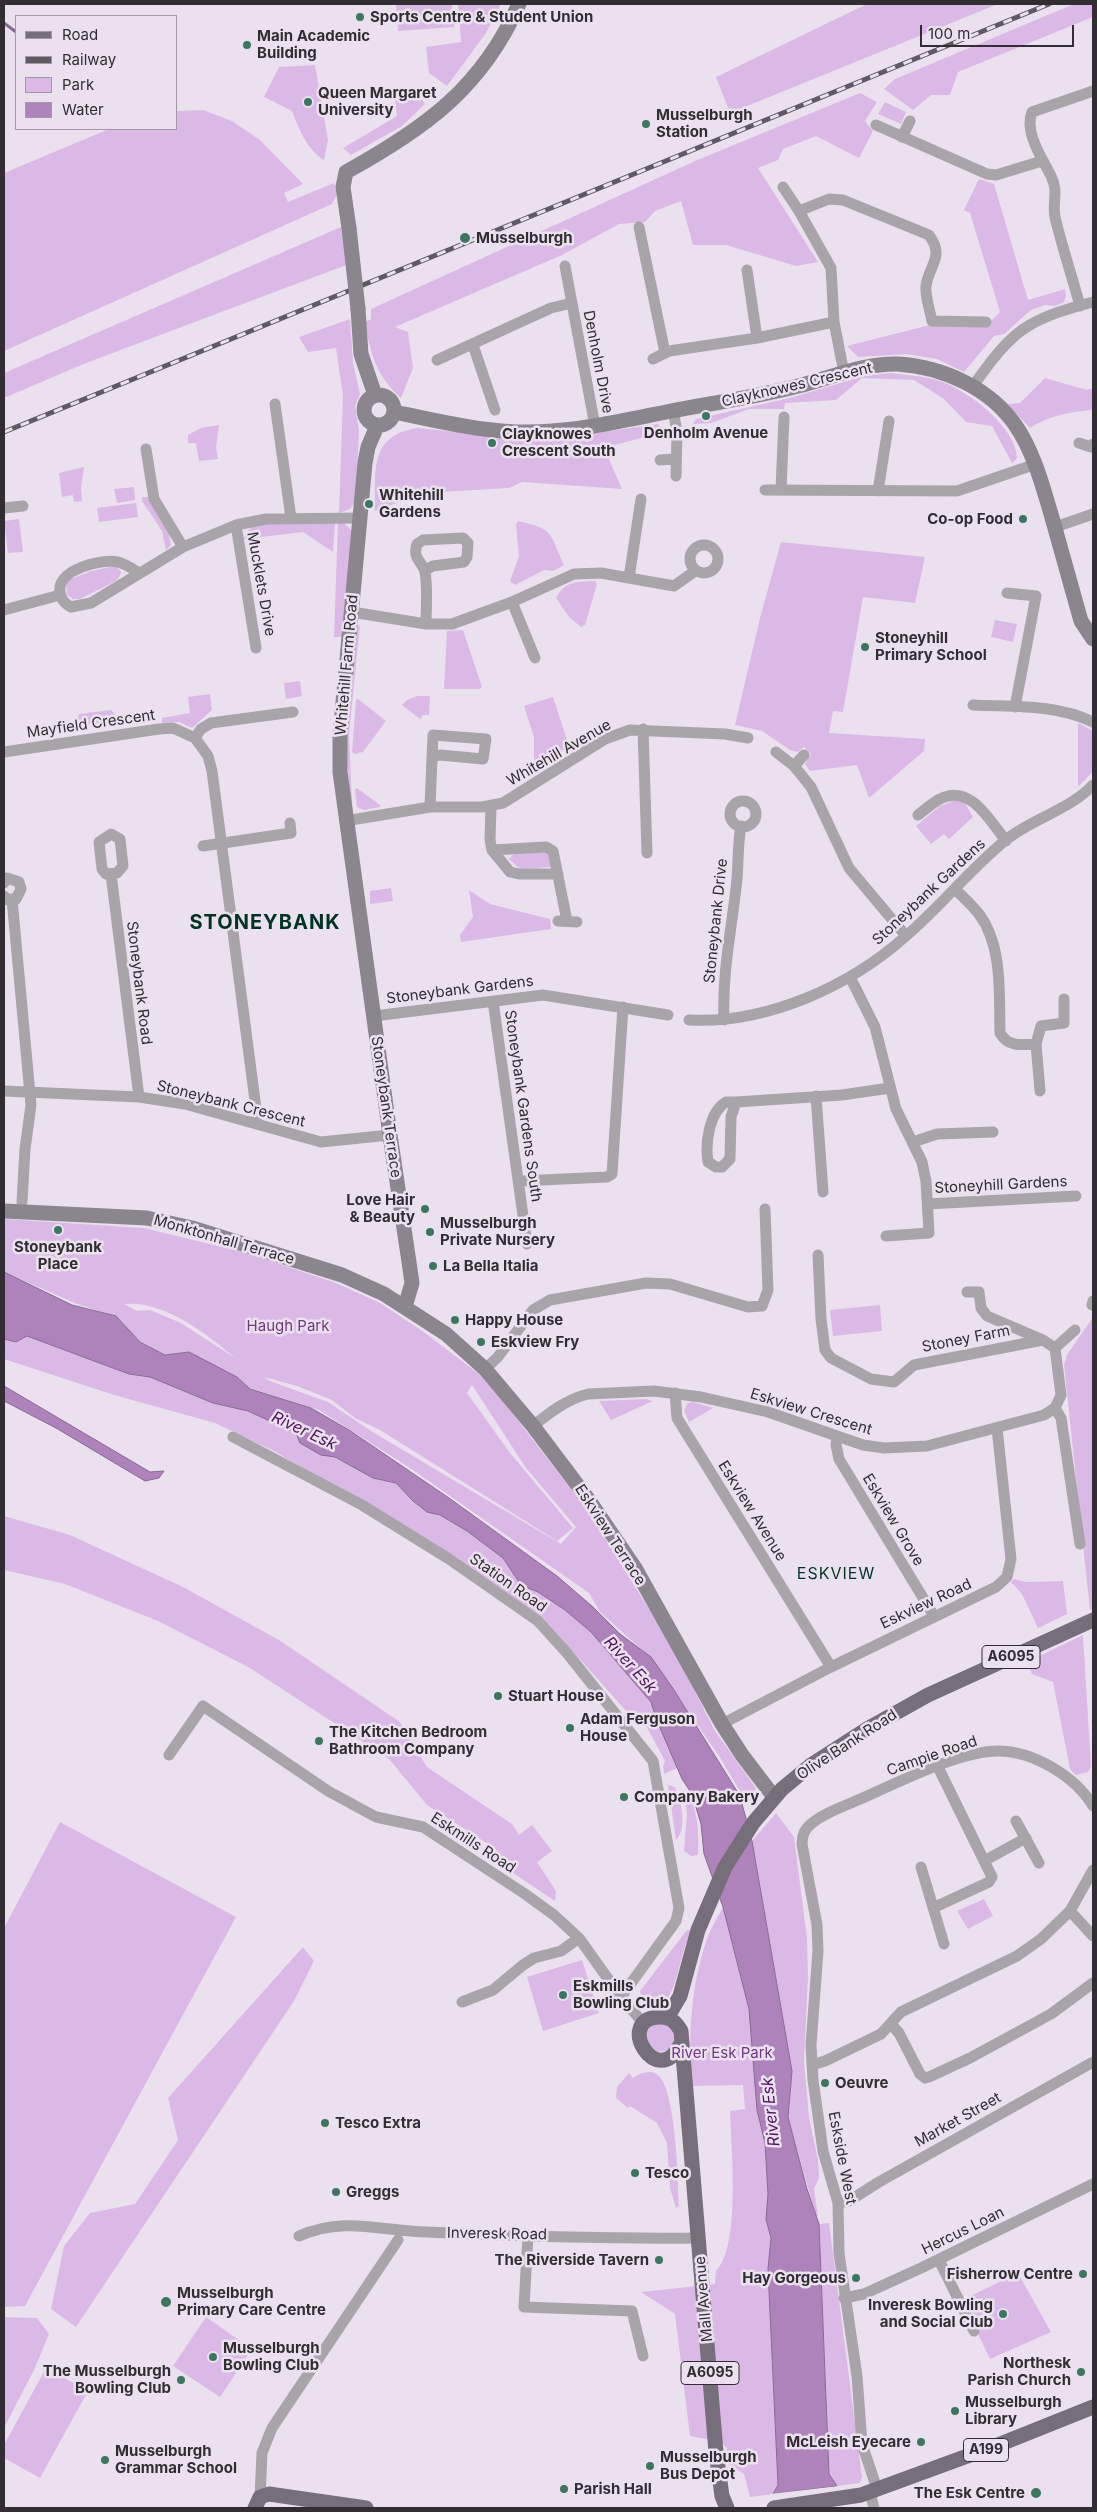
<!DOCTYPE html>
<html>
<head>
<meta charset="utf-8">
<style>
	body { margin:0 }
	#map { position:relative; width:1097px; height:2512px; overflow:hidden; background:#ebe1ee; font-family:Inter,sans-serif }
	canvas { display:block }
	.frame { position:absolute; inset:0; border:5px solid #312d32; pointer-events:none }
	.legend { position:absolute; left:15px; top:15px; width:162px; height:115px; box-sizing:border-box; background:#ebe1ee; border:1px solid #a199a3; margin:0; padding:6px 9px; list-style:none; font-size:15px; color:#312d32 }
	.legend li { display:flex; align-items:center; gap:10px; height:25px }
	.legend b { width:25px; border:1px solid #a199a3 }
	.scale { position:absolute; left:920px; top:25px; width:154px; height:22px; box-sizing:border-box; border:2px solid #312d32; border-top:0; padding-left:6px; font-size:15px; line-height:18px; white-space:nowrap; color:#312d32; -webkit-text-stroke:4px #ebe1ee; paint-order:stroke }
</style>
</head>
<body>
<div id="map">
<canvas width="1097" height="2512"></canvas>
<div class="frame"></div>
<ul class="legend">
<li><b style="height:6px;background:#766e78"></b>Road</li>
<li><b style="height:6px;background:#5f5a61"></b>Railway</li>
<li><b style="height:14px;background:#dbb9e6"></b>Park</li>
<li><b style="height:14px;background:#ae83bc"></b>Water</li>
</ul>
<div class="scale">100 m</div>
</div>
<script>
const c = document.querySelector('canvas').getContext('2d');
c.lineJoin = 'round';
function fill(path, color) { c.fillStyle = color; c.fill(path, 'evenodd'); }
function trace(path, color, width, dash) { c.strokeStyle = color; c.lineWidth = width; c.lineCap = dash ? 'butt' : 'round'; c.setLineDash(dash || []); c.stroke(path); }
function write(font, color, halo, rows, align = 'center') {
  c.font = font + ' Inter,sans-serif'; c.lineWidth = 5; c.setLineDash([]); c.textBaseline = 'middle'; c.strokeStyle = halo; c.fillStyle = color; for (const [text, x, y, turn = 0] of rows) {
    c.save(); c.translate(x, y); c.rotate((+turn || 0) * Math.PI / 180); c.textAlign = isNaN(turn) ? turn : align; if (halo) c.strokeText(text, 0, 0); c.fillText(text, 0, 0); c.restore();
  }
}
fill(new Path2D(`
	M396,4H452L454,27L398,31Z
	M458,4H501L486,33L447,86L429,73L426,47L461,42Z
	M867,4H998L730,113L716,77Z
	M1074,4H1093V17L958,72L950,95H931L913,110L884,89L895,79Z
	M315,65L328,140L324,160C308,151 298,128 292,111L264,97L279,67Z
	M860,93L877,102L865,121L873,131L859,158L816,136L783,149L778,160L758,168L818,262L796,266L726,245H693L681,201L655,211L645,222L619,224L562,255L395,327L408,332L413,368L401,398C377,377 370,353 365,322L371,319V309L695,161Z
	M419,95L425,104L402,126L351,155L343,148L397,116L395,99Z
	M885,102L906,112L901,124L878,114Z
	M203,110L232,121L260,140L303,184L284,193L288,202L334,183L337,194L332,204L4,351V173L109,129H176V111Z
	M979,179L994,184L1028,300L1065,289L1066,296L1064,302L1055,306L1045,305L1031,310L1004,334L994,336L964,372L937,359L906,354L858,357L847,346L934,324L991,321L1000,312L970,213L964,210Z
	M341,227L349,264L86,363L4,398V373Z
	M350,319L353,363L360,394L355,406L359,431L356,500L350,509L339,513L343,396L336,348L308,352L299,337Z
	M892,373C907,375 922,376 937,380C966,389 1016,426 1017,458L1012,463L992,426L966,422L944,399L914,380L862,378L836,400L785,403L784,409H749L711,423L693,424L696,419L790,398L864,376Z
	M1045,378L1087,390L1093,388V410C1069,412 1051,415 1030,428L1007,404L1020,403Z
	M658,424L663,432L604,448L622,489L522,482L509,488L423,493L375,511C376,472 368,435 418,428L526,439L595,433Z
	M219,425L216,448L218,459L199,461L196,443H188V435L201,428Z
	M84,467L81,488L82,501L74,502L73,495L62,497L59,473Z
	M134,487L135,500L117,503L114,489Z
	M142,497H149L169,533L171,545L166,550L162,531L142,501Z
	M136,503L138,517L99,522L97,508Z
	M19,519L23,552L8,553L4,521Z
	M518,521C555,529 549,533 564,565L553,571L544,570L515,585L510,581L519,556L516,525Z
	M335,522L333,552L303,532L244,539C246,529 254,525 263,523Z
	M338,522L344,523L352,531L343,637H334Z
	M781,542L925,557L915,603L863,597L843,712L833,711L829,733L925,739L924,751L869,798L857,765L810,771L805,764L811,754L804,747L798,752L790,750L762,731L735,725L760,618Z
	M110,567H117L121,572L120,576L116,581L80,599H73L67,595L66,581L91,571Z
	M595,581L597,584L585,625L581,627L569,617L556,598C565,580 578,582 595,581Z
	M995,620L1017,624L1013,642L991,637Z
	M360,625L349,734L352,802H350L346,735L357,628Z
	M463,630L482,687L479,689H444L447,631Z
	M300,681L302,696L286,699L284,683Z
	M210,694L212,710L192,728L179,722L162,723V718L190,713L188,697Z
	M417,696H430L429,715H423L420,719L402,705L407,700Z
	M553,697L569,746L540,764L534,759V737L524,706Z
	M358,699L386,721L363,752L355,754L352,752L356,700Z
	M111,710L119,719L75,727L79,714Z
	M1078,723L1093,731V771L1078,787Z
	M357,788L380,805V807L364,810L357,807L355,790Z
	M956,800L965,803L973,817L949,839L944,834L931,844L916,826L940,806Z
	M547,852L553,866L550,867L520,869L509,859L514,854Z
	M391,888L393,901L370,904V891Z
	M469,890L490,904L550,919L551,929L461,942L460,935L473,917Z
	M4,1219L144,1228L247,1253L336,1283L380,1303L421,1330L479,1374L504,1402L589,1513L672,1646L715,1731L756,1788L749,1798L743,1796L719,1756L650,1657L600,1612L589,1593L410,1468L319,1410L246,1387L189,1352L166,1355L139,1341L117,1317L77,1304L4,1272ZM124,1304C163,1300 206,1333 235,1358L181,1323L150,1310L137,1311ZM264,1377L297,1386L332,1400L355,1418L380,1430L557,1541L573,1528L510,1453L467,1393L472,1385L526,1468L576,1527L561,1544L371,1431L328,1402L270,1381Z
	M880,1305L882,1331L833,1336L830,1310Z
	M1093,1317V1609L1090,1610L1064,1365L1067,1355Z
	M27,1336L129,1374L150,1377L213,1403L248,1411L297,1433L321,1455L335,1457L373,1478L396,1483L413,1501L427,1512L440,1515L467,1531L503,1558L521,1585L538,1592L565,1610L591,1632L651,1702L657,1721L677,1768L664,1774L663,1767L665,1761L646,1726L627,1712L543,1618L426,1541L274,1451L215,1423L114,1395L4,1359V1339L16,1342Z
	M646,1399L653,1401L611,1420L599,1401Z
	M693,1402L713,1408L689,1422L684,1410L688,1403Z
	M4,1516L70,1535L183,1587L279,1640L400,1722L427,1767L512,1824L519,1835L532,1825L552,1851L537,1862L556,1891L555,1901L504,1867L488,1844L427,1805L389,1759L250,1668L158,1621L65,1584L4,1570Z
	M1014,1579L1026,1582L1063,1581L1067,1614L1038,1628L1022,1594L1011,1582Z
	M1083,1635L1091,1767L1088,1772L1076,1775L1070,1769L1053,1682L1032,1674L1027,1662Z
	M668,1785L675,1787C681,1802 688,1827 676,1840Z
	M684,1792C699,1803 699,1838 698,1855L691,1856L684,1851L687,1814Z
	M776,1813L794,1837L807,1938L808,1977L804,2061L809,2118L818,2160L819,2178L814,2189L818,2216H816L788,2117L792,2071L752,1841Z
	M60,1822L236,1917L25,2306L4,2307V1928Z
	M984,1899L993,1916L968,1929L957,1911Z
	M723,1907L749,2009L757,2110L765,2144L768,2194L766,2219L771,2237L768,2269L778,2485L773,2494L750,2497L744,2474L728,2464L727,2448L721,2442L690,2436L675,2314L641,2292L715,2284L716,2271C741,2246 731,2147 730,2111L745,2109L743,2085L693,2086C687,2040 691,1986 706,1942C710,1930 717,1918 723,1907Z
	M687,1930L691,1931C688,1938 685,1946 683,1954C676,1974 672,2020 639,2005L642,2002L640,1991Z
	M303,1947L314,1961L294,2001L76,2327L51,2309L64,2246L90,2213L135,2204L178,2140L168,2098Z
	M582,1960L599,2013L543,2031L527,1977Z
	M645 2037a15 15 0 1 1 30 0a15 15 0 1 1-30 0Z
	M629,2073L633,2078C640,2073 651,2069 658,2075C676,2090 678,2182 679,2206L676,2208L670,2188L667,2143L657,2123L630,2106L628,2108L616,2098L617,2087Z
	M829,2223L862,2477L860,2483L837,2486L829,2474L819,2224Z
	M1018,2273L1051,2332L990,2359L962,2300Z
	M4,2317L37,2318L49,2334L34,2370L4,2428Z
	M206,2317L252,2349L220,2397L173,2366Z
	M46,2368L88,2391L40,2478L4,2458V2445Z`), '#dbb9e6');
const water = new Path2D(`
	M4,1272L72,1305L116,1316L140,1342L165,1355L189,1352L237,1377L250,1389L311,1408L349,1430L449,1498L557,1576L593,1607L620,1634L651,1657L674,1690L740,1796L752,1841L792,2071L788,2117L807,2189L819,2224L829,2474L837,2486L773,2494L778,2485L768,2269L771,2238L766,2219L768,2194L765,2143L757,2110L749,2009L723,1907L704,1854L701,1824L692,1794L682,1779L657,1721L651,1702L591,1632L565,1610L538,1592L521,1585L503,1558L467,1531L440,1515L427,1512L413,1501L396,1483L373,1478L335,1457L321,1455L300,1443L296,1433L248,1411L213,1403L150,1377L129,1374L27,1336L16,1342L4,1339Z
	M4,1386L150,1472L164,1471L159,1478L145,1481L56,1428L4,1401Z`);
fill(water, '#ae83bc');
trace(water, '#886993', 1);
fill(new Path2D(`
	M840,2486L842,2508H772L770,2494Z`), '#ebe1ee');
trace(new Path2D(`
	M4,23L16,32`), '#886993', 3);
trace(new Path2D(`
	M876,125L987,174L996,175L1042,161
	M902,137L910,121
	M783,187L799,211L831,268L834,322L844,373
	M799,211L829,199L843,200L929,235C945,257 929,265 926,286C925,296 930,311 932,321L986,322
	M639,227L665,353
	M565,266L595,426
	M747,270L757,338
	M1080,306C1072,276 1062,247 1055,217C1052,202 1059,192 1051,176C1042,158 1024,132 1032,112L1093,91
	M473,345L495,410
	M653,359L669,351L757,338L834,322
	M437,360L551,308L572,303
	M973,386C1013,330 1025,320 1093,302
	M275,404L291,518
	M673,410L677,432L676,476
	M1079,443L1091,447L1093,444
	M146,449L154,499L183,547
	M660,460L675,459
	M765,490L957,491L1036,464
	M781,490L784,417
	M878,491L889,421
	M4,508L23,506
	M236,525L256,648
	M1055,527L1093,514
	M690 559a14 14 0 1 1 28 0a14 14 0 1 1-28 0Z
	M425,570L433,566L464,562L467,557L468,543L463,538L423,540L417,544C412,560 422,560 425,572C428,589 426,608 426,624
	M139,573C133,569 126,564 118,562C102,558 56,570 60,592C61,600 65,604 71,607L91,603L183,547L236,525L266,519L361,518
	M629,578L641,499
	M1007,593L1036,596L1015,707
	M512,602L535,658
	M4,610L60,595
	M352,612L426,624H452L512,602L574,574L601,573L674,586L695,571
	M973,705C1014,707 1056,704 1093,722
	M643,729L647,853
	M195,738L208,756L212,771L257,1116L256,1123
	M4,752L159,729L173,728L195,738L201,729L211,723L293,712
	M776,752L794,766L811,787L849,868L906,936
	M794,766L804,755
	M730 814a13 13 0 1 1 26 0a13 13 0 1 1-26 0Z
	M491,806L490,840L492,850L546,847L553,851L567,921
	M430,807L433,735L486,739L483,759L440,755L432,757
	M918,815C925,810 932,803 940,799C970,783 990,821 1006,841
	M345,821L430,807H482L503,803L605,739L630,730L725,734L748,738
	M111,834L120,839L123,866L117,873L106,874L102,869L99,842Z
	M203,846L291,833L290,823
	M492,850L510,872L519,874H558
	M111,874L139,1097
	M4,883L7,878L19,882L21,889L16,899L8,900L4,896
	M955,889C963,897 972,905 979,914C1003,946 999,995 1000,1033C1008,1047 1021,1045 1036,1044
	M12,899L31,1105L25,1149L22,1202
	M558,921L577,922
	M850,977L875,1027L896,1109L922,1162L926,1181L929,1233L886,1236
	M493,1001L527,1244
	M374,1016L543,995L668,1015
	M689,1020C766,1024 849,987 906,936C941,906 971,868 1007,839C1034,818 1069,810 1093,785
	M724,1020C722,975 731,932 736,888C739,867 737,847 741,826
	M4,1091L139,1097L185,1104L321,1142L390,1135
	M1040,1091L1036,1044L1041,1026L1064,1023V999
	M816,1096L823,1192
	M726,1102H736L731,1117L730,1159L722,1167H716L708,1162C705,1144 709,1112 726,1102Z
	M736,1102L842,1095L890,1088
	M913,1142L937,1134L993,1132
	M520,1181L607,1177L612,1174L623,1007
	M928,1204L1076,1196
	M818,1255L821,1319L825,1350L831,1358L871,1379L894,1382L914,1365L1043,1340L1055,1348
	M967,1292H979L981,1308L987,1316L1043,1340
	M1092,1305L1093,1301
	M1055,1348L1061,1395L1055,1408L1061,1418L1080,1544
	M1055,1348L1075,1330
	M485,1369L497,1358L533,1310L550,1300L646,1283L670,1284L748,1307L762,1306L768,1290L765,1209
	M675,1393L677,1418L831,1667
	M533,1426C549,1413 567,1399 588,1394L654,1391L701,1397L768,1412L863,1445L884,1448L927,1446L1044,1415L1055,1408
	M837,1436L836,1445L839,1459L934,1616
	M233,1437L362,1505L449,1559L538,1621L567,1653L653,1761L679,1908L676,1921L621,1997L644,2024
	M722,1724L831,1667L996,1587L1007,1577L1011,1559L997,1428
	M169,1755L203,1706L328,1791L376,1817L423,1827L525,1894L554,1915L579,1938L621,1997
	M1016,1821L1039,1863
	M984,1861L1026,1838
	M921,1867L944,1944
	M933,1908L989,1882L992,1877L938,1767
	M1070,1911L1093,1936
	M462,2002L493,1990L523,1965L534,1958L561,1951L579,1938
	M891,2024L899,2033L920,2074L925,2078L929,2077L970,2058L1051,2014L1093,1983
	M812,2065L825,2061L881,2034L901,2012L1017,1956L1041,1939L1070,1911L1093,1870
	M838,2203L849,2201L879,2182L1093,2062
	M528,2235L524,2307L632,2311L643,2356
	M299,2236C345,2216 380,2231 427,2232C517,2236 608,2239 698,2238
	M939,2260L974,2331
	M844,2298L864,2294L921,2268L1093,2184
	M877,2489L862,2444L857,2376L839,2253L838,2203L823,2151L813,2080L811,2045L818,1951L817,1925L802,1844C802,1836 804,1829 811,1824C824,1813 842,1807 858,1800C895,1784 958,1751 998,1751C1033,1751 1075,1776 1093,1806
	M870,2492L874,2508
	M260,2497L262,2453L272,2428L398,2240`), '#a8a4aa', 11);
trace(new Path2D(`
	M349,228L343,187L346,172C424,129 482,88 519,4
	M358,309L361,354L375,395
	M364 410a15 15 0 1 1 30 0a15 15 0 1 1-30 0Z
	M395,412C446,423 500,436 552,431C592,428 631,419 671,411C713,403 756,397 798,386C831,378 863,363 898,364C943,367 990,388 1016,426C1034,453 1042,484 1051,514C1061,550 1071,586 1081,621L1093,639
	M377,426L368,447L365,463L340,735V772L390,1135L409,1262L412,1283L405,1307
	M4,1211L147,1218L192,1228L342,1275L384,1294L446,1334L485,1369L533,1426L588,1499L635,1568L722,1724L742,1755L774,1797`), '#8b858d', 15);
trace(new Path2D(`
	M667,2018L680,1996L698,1930L725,1867L753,1823L782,1789L811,1765L867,1729L928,1695L1093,1620
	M680,2045C657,2091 614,2019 659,2017C670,2016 676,2022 681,2031L716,2452L722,2496L727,2508
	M255,2508L260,2497L269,2494L366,2508
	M774,2508L861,2495L1003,2443L1093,2407`), '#766e78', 15);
const rail = new Path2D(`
	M4,432L1049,4`);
trace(rail, '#5f5a61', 5);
trace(rail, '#ebe1ee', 3, [9]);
trace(new Path2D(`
	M349,228L358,309`), '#8b858d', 15);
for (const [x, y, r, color] of [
	[360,17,5,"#3b7660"],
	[247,45,5,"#3b7660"],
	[308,102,5,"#3b7660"],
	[646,124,5,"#3b7660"],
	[465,238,6,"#3b7660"],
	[706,416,5,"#3b7660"],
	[492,443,5,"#3b7660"],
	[369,504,5,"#3b7660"],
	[1023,519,5,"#3b7660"],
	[865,647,5,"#3b7660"],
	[425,1209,5,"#3b7660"],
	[58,1230,5,"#3b7660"],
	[430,1232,5,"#3b7660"],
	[433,1266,5,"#3b7660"],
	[455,1320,5,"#3b7660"],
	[481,1342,5,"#3b7660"],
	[498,1696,5,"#3b7660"],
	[570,1728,5,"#3b7660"],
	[319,1741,5,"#3b7660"],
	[624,1797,5,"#3b7660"],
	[563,1995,5,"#3b7660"],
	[825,2083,5,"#3b7660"],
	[325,2123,5,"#3b7660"],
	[635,2173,5,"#3b7660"],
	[336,2192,5,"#3b7660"],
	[659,2260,5,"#3b7660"],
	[1083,2274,5,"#3b7660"],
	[856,2278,5,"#3b7660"],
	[166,2302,6,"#3b7660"],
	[1003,2314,5,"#3b7660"],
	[213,2357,5,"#3b7660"],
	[1081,2372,5,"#3b7660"],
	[181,2380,5,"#3b7660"],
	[955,2411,5,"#3b7660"],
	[921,2442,5,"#3b7660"],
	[105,2460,5,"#3b7660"],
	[650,2466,5,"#3b7660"],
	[564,2489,5,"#3b7660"],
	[1036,2493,6,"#3b7660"]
]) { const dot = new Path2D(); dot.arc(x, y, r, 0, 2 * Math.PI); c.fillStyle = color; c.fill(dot); trace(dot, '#ebe1ee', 2); }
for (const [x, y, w] of [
	[1011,1657,58],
	[710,2373,58],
	[986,2450,45]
]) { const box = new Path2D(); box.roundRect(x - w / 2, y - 11.5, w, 23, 4); c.fillStyle = '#ebe1ee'; c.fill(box); trace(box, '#312d32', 1); }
write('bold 14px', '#312d32', null, [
	["A6095",1011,1657],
	["A6095",710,2373],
	["A199",986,2450]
]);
write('bold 15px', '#312d32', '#ebe1ee', [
	["Sports Centre & Student Union",370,17],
	["Main Academic",257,36],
	["Building",257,53],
	["Queen Margaret",318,93],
	["University",318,110],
	["Musselburgh",656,115],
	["Station",656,132],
	["Musselburgh",476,238],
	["Denholm Avenue",706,433,"center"],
	["Clayknowes",502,434],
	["Crescent South",502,451],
	["Whitehill",379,495],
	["Gardens",379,512],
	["Co-op Food",1013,519,"right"],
	["Stoneyhill",875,638],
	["Primary School",875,655],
	["Love Hair",415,1200,"right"],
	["& Beauty",415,1217,"right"],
	["Musselburgh",440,1223],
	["Private Nursery",440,1240],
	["Stoneybank",58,1247,"center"],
	["Place",58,1264,"center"],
	["La Bella Italia",443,1266],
	["Happy House",465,1320],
	["Eskview Fry",491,1342],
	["Stuart House",508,1696],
	["Adam Ferguson",580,1719],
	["House",580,1736],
	["The Kitchen Bedroom",329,1732],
	["Bathroom Company",329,1749],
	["Company Bakery",634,1797],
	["Eskmills",573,1986],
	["Bowling Club",573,2003],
	["Oeuvre",835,2083],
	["Tesco Extra",335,2123],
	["Tesco",645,2173],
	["Greggs",346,2192],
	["The Riverside Tavern",649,2260,"right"],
	["Fisherrow Centre",1073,2274,"right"],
	["Hay Gorgeous",846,2278,"right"],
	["Musselburgh",177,2293],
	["Primary Care Centre",177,2310],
	["Inveresk Bowling",993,2305,"right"],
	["and Social Club",993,2322,"right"],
	["Musselburgh",223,2348],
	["Bowling Club",223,2365],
	["Northesk",1071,2363,"right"],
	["Parish Church",1071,2380,"right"],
	["The Musselburgh",171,2371,"right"],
	["Bowling Club",171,2388,"right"],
	["Musselburgh",965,2402],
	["Library",965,2419],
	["McLeish Eyecare",911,2442,"right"],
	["Musselburgh",115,2451],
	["Grammar School",115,2468],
	["Musselburgh",660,2457],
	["Bus Depot",660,2474],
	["Parish Hall",574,2489],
	["The Esk Centre",1025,2493,"right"]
], 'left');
write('15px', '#312d32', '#ebe1ee', [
	["Denholm Drive",598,362,79],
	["Clayknowes Crescent",797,385,-13],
	["Mucklets Drive",261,584,80],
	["Whitehill Farm Road",347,665,-85],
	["Mayfield Crescent",91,724,-8],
	["Whitehill Avenue",559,753,-30],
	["Stoneybank Gardens",929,892,-43],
	["Stoneybank Drive",716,921,-84],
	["Stoneybank Road",139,983,83],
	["Stoneybank Gardens",460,990,-7],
	["Stoneybank Crescent",231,1104,14],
	["Stoneybank Gardens South",523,1106,82],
	["Stoneybank Terrace",386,1107,82],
	["Stoneyhill Gardens",1001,1185,-3],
	["Monktonhall Terrace",224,1240,16],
	["Stoney Farm",966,1339,-11],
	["Eskview Crescent",811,1412,17],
	["Eskview Avenue",752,1511,58],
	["Eskview Grove",893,1520,59],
	["Eskview Terrace",610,1535,57],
	["Station Road",508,1583,35],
	["Eskview Road",926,1604,-25],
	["Olive Bank Road",847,1745,-33],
	["Campie Road",932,1756,-19],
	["Eskmills Road",473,1843,33],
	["Market Street",958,2120,-29],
	["Eskside West",842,2158,79],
	["Hercus Loan",963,2231,-26],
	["Inveresk Road",497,2234,1],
	["Mall Avenue",704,2299,-95]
]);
write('15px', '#703980', '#ebe1ee', [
	["Haugh Park",288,1326],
	["River Esk Park",722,2053]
]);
write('italic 16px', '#4c155b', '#ebe1ee', [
	["River Esk",304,1431,25],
	["River Esk",630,1665,48],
	["River Esk",771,2112,-96]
]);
c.letterSpacing = '1px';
write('16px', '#003323', '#ebe1ee', [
	["ESKVIEW",836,1574]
]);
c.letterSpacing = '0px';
c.letterSpacing = '1px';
write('bold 20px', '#003323', '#ebe1ee', [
	["STONEYBANK",265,923]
]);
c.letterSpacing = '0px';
</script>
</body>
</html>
